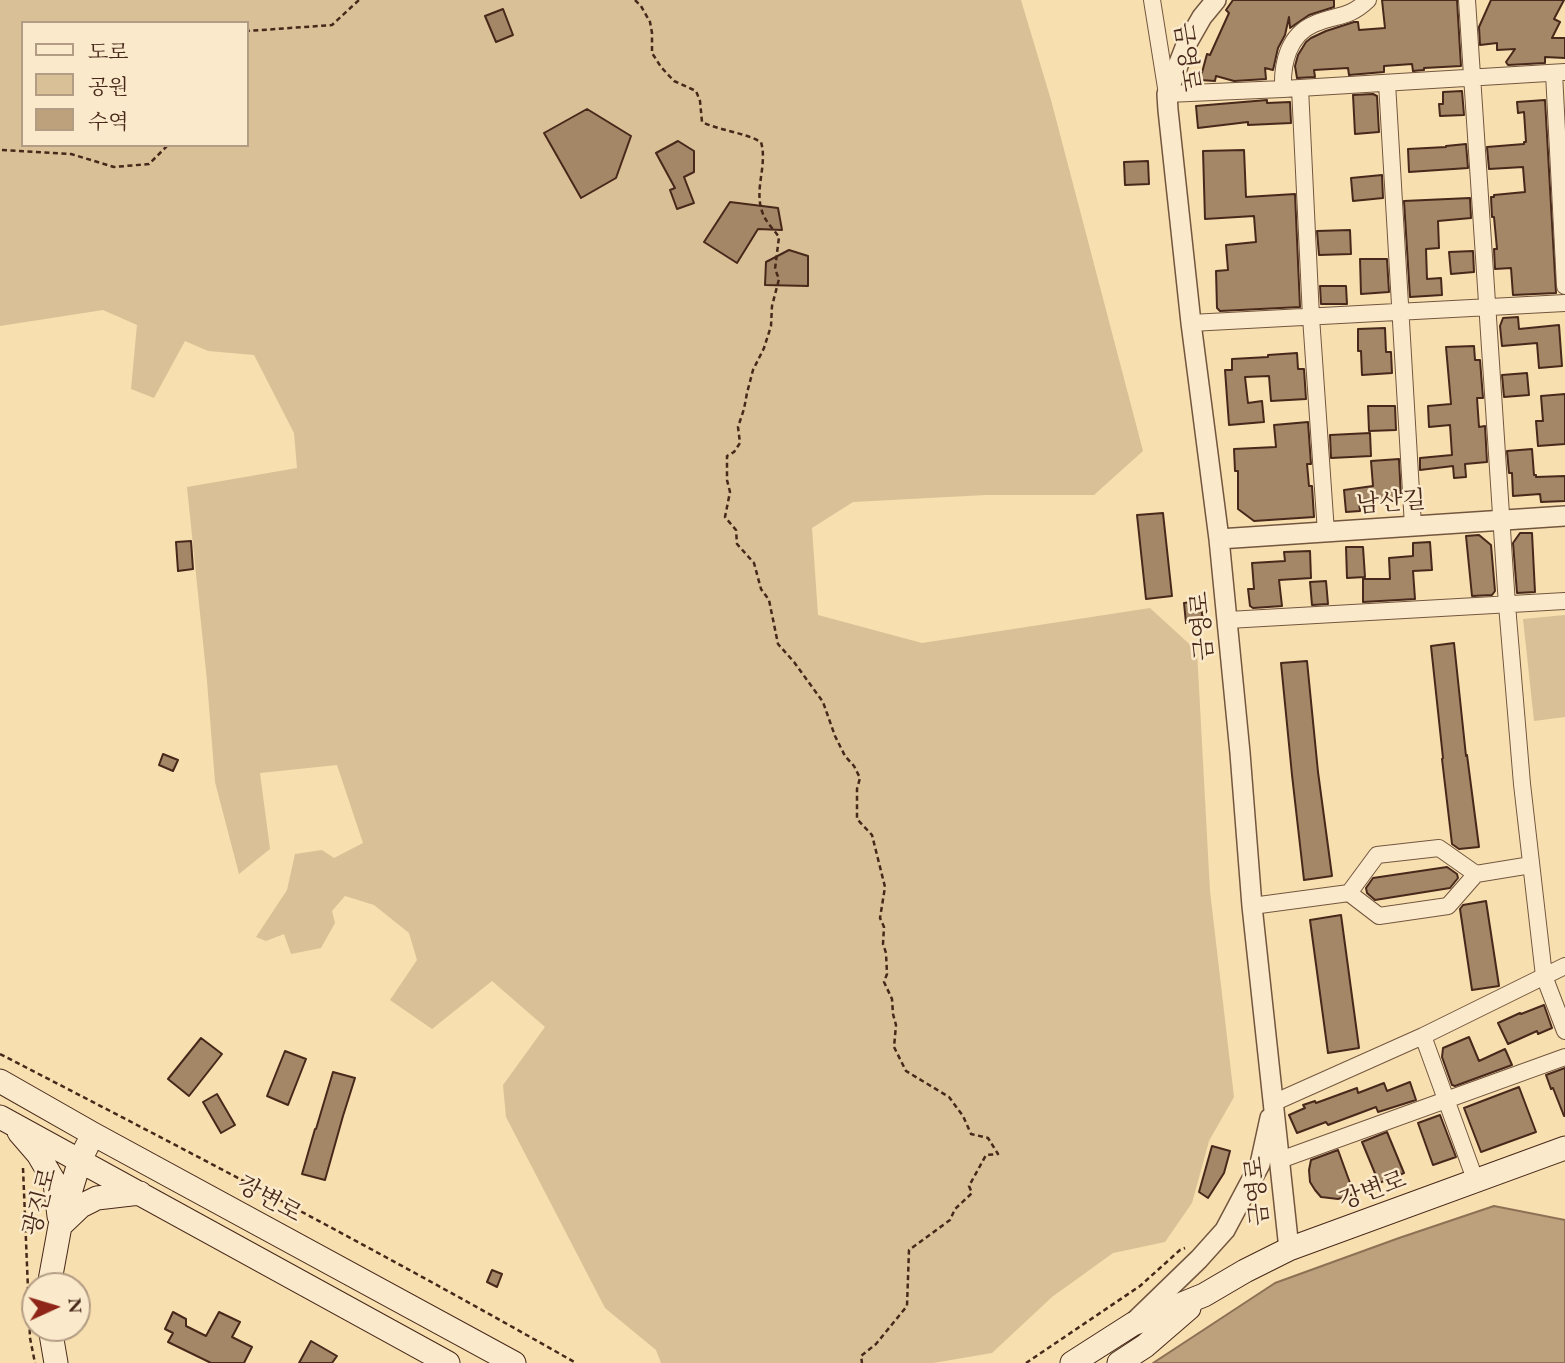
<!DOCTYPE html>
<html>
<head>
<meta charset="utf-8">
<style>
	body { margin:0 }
	#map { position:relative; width:1565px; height:1363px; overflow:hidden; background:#f7dfaf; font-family:"EB Garamond","Noto Serif KR",serif }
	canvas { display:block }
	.legend { position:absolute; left:21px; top:21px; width:228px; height:126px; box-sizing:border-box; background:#faeacb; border:2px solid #b39c84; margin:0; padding:9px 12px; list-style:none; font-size:21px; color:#48281a }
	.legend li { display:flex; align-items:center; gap:14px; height:35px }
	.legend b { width:35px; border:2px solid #b39c84 }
	.north { position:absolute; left:21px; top:1272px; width:70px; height:70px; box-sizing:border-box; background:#faeacb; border:2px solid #b39c84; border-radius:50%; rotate:86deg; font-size:19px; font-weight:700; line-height:28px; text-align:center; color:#48281a }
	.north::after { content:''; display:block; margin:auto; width:24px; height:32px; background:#8f2418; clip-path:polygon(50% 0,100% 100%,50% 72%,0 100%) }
</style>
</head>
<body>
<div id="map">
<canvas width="1565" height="1363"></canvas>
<ul class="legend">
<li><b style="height:9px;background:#faeacb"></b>도로</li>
<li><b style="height:19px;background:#d9c096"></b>공원</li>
<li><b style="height:19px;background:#bca17c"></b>수역</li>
</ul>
<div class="north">N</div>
</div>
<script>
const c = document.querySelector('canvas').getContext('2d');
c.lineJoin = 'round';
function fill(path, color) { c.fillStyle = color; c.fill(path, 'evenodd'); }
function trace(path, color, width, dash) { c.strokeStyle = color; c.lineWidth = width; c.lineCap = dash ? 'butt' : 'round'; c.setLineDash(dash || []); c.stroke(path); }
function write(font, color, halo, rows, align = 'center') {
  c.font = font + ' "EB Garamond","Noto Serif KR",serif'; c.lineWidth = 5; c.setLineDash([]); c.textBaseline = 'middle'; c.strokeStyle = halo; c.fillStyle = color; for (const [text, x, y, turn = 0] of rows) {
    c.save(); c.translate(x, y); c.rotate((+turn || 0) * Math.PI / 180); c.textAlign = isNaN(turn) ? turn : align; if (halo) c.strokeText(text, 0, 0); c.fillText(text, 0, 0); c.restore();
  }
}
fill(new Path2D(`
	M0,0H1021L1051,100L1143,451L1094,495H986L853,502L812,528L818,615L922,643L1150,608L1197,651L1210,891L1234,1097L1209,1141L1192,1203L1165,1242L1113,1253L1052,1297L992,1353L933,1363H661L656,1350L605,1308L506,1117L503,1085L545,1027L492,981L432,1029L390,1000L417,960L409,933L374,905L345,896L332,911L335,923L321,948L291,954L284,934L266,941L256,937L287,890L295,854L322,850L334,858L363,843L337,765L260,773L270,849L239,874L215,782L207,681L187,487L297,468L294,433L254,355L208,351L185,341L154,398L131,389L137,325L103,310L0,326ZM23,23H247V145H23Z
	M1565,615V717L1534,721L1523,619Z`), '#d9c096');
const water = new Path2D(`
	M1494,1206L1565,1220V1363H1153L1275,1283L1399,1238Z`);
fill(water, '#bca17c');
trace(water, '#8e7155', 2);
const building = new Path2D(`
	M1233,0H1334V7L1309,15L1290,28L1289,17L1285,35L1278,48L1273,70L1265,68L1266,79L1234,81L1216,76L1215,81L1200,80L1207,54L1210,55L1229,13L1226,10Z
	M1382,0H1457L1461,66L1424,68V70L1413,71L1412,64L1384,66V72L1349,75L1348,68L1314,70L1315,77L1297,78L1295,66L1298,55L1306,42L1311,38L1326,31L1354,22H1358L1359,30L1385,28Z
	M1491,0H1564L1554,19L1560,22L1552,38H1565V58L1545,57V63L1508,65L1506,62L1515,49L1497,50V43L1480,45L1479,27Z
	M503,9L513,35L496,42L485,16Z
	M1462,91L1464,115L1440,116L1439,104H1443V92Z
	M1373,94L1377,96L1379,132L1355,134L1353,95Z
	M1267,100V103L1290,102L1291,123L1248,125V122L1198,128L1196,106Z
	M1545,100L1556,293L1513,295L1511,268L1495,269L1494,249H1497L1494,217H1492L1491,197H1494V195L1525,192L1523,167L1489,169L1487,147L1524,144V142H1526L1524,112L1518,113L1517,102Z
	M587,109L631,136L616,178L581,198L544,133Z
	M678,141L694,151V172L684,177L694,203L677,209L670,190L675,188L656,153Z
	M1466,144L1468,168L1409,172L1408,149L1446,147V146Z
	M1244,150L1246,197L1295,194L1300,307L1220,311L1217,308L1216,271L1228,270L1226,245L1256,242L1254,216L1205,219L1203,151Z
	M1148,161L1149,184L1125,185L1124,162Z
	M1382,175L1383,198L1353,201L1351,178Z
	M1470,198L1471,218L1438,221L1439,248L1426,249L1427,279L1441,278L1442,295L1410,297L1404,201Z
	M730,202L778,208L782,230L758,229L737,263L704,242Z
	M1350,230L1351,254L1319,255L1317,231Z
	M789,250L808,256V286L765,285L766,262Z
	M1473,251L1474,272L1451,274L1449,252Z
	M1360,259H1387L1389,292L1361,294Z
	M1320,286H1346L1347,304H1321Z
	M1518,317L1519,329L1559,325L1562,366L1539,368L1537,343L1502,346L1500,326L1503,318Z
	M1385,328L1386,352H1391L1392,373L1362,375L1361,351H1358V329Z
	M1474,346L1475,360H1480L1483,398H1477L1479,427L1485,426L1487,462L1465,464L1466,477L1454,478L1453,466L1420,470V458L1452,455L1450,425L1429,427L1428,406L1451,404L1446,347Z
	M1297,353L1298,369H1304L1306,399L1271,401L1269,376L1245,377L1248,403L1262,401L1264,422L1229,425L1225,370H1232V359L1268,357V355Z
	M1527,373L1529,395L1504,397L1502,375Z
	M1565,394V444L1538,446L1536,421H1543L1541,396Z
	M1368,406H1395L1396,430L1369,431Z
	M1308,422L1311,464H1307L1309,486H1312L1314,517L1254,521L1238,509V471H1235L1234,449L1276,447L1274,425Z
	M1370,433L1371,456L1331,458L1330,435Z
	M1532,449L1534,475H1536V477L1565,476V501L1541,502L1540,494L1513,496L1512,473H1509L1507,451Z
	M1399,459L1401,498L1359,500L1360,511L1346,512L1344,490L1373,486L1371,461Z
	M1163,513L1172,596L1146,599L1137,515Z
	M1520,533H1532L1535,592L1517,593L1513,543Z
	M1479,535L1491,545L1495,591L1492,595L1472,596L1466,536Z
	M191,541L193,569L178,571L176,542Z
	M1430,542L1432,570L1413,571L1415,599L1363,602V579H1390L1389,558L1413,556V543Z
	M1346,547H1363L1365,577L1347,578Z
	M1310,551L1311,578L1279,580L1282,606L1253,608L1250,606L1248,589H1254L1252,563L1285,561L1284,552Z
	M1326,581L1328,604L1312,605L1310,582Z
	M1200,601L1203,620L1186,623L1184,603Z
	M1454,643L1466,756L1467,755L1479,847L1459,849L1452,844L1442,759L1443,758L1431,646Z
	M1307,661L1318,772L1332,876L1304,880L1292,775L1281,663Z
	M163,754L178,760L173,771L159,765Z
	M1447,867L1457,874L1458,878L1450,888L1375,900L1367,893L1366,888L1373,878Z
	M1486,901L1499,986L1472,990L1460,909L1463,905Z
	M1341,915L1359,1048L1328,1053L1310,920Z
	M1544,1005L1552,1028L1538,1034L1537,1031L1508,1044L1498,1023L1520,1013L1521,1014Z
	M1469,1037L1479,1061L1505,1049L1512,1065L1455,1086L1452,1085L1442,1057L1443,1048Z
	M201,1038L222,1054L189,1096L168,1079Z
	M285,1051L306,1059L288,1105L267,1096Z
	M1565,1068V1116H1564L1553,1088L1551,1089L1546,1075Z
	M333,1072L355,1078L343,1116L325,1180L302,1174L315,1129H316Z
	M1410,1082L1416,1100L1378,1112L1376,1107L1328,1125L1326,1122L1297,1133L1289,1115L1305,1108L1303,1105L1315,1101L1316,1103L1357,1088L1358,1093L1384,1083L1387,1091Z
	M1519,1087L1536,1132L1481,1152L1464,1108Z
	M217,1094L235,1125L221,1133L203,1102Z
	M1440,1115L1456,1157L1433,1165L1418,1123Z
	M1387,1132L1404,1173L1379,1183L1362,1142Z
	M1212,1146L1230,1151L1224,1173L1208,1198L1199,1192Z
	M1338,1150L1354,1194L1338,1199L1321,1197L1315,1190L1310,1182L1309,1170L1311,1160Z
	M492,1270L502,1274L497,1287L487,1282Z
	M173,1312L186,1319V1326L206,1336L219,1312L240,1322L232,1337L252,1347L244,1363H211L168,1342L173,1333L165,1329Z
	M311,1341L337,1356L332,1363H299Z`);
fill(building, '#a38767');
trace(building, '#48281a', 2);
const minor = new Path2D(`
	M1152,0L1167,94L1283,89L1565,72
	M1467,0L1507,605L1522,784L1544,976L1565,1031
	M1554,73L1565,286
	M1387,83L1413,526
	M1300,88L1311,317L1326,532
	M1283,89C1282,64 1288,35 1314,24C1337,14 1348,19 1368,0
	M1191,323L1565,303
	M1228,620L1565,601
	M1349,893L1379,916L1448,906L1476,874L1531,865
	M1252,906L1349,893L1377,855L1439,848L1476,874
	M1423,1036L1476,1182
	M1273,1103L1423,1036L1565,966
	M1280,1160L1565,1057`);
const tertiary = new Path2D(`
	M1216,0L1202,17L1186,45L1167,94L1168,110L1191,323L1219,539L1240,753L1252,906L1289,1249
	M1219,539L1565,516
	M1135,1321L1199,1259L1225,1230L1260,1164L1270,1118`);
const secondary = new Path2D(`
	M0,1081L93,1134L514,1363
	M0,1117L448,1363
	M19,1132L38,1154L55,1183L59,1216
	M60,1226L81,1206L97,1198L140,1193
	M49,1286L60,1226L80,1160L87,1146
	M50,1328L56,1363
	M1072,1363L1133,1324L1204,1295L1245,1271L1289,1249L1565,1148
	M1119,1363L1145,1346L1189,1308`);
trace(minor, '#74563f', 18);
trace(tertiary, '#74563f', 22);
trace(secondary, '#48281a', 25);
trace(new Path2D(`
	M635,0L641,6L650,22L652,33V53L661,67L674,81L696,91L700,101L702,122C721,131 743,132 761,142C768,166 753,190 763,214C766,222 774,230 779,237L775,269L779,279L772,306L771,326L764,348L753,370L747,393L744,409L738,427L740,443L734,452L727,456V480L730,492L725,517L736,530L737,544L754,563L761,589L769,600L778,644L794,662L823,702L835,736L845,756L854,766L860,778L857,789V819L872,835L885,887L880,918L884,927L883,944L886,953L887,974L884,982L892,999L893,1014L896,1025L894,1047L906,1071L949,1097L963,1116L971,1134L988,1138L998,1154L986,1155L969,1186L972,1193L955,1209L950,1220L909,1250L907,1306L876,1344L861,1356L862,1363
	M247,34L248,31L332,25L359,0
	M2,150L71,154L114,167L149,164L168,145
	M0,1054C194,1154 387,1255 576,1363
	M23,1168L30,1338L35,1363
	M1026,1363L1140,1286L1180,1250L1185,1248`), '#48281a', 2.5, [5, 3.5]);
trace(minor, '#faeacb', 16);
trace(tertiary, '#faeacb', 19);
trace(secondary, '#faeacb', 23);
write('24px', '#48281a', '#faeacb', [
	["금영로",1186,57,82],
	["남산길",1391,503,-4],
	["금영로",1203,626,-95],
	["금영로",1258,1191,-96],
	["강변로",1373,1191,-20],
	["강변로",269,1200,29],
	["광진로",41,1202,-75]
]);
</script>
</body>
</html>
